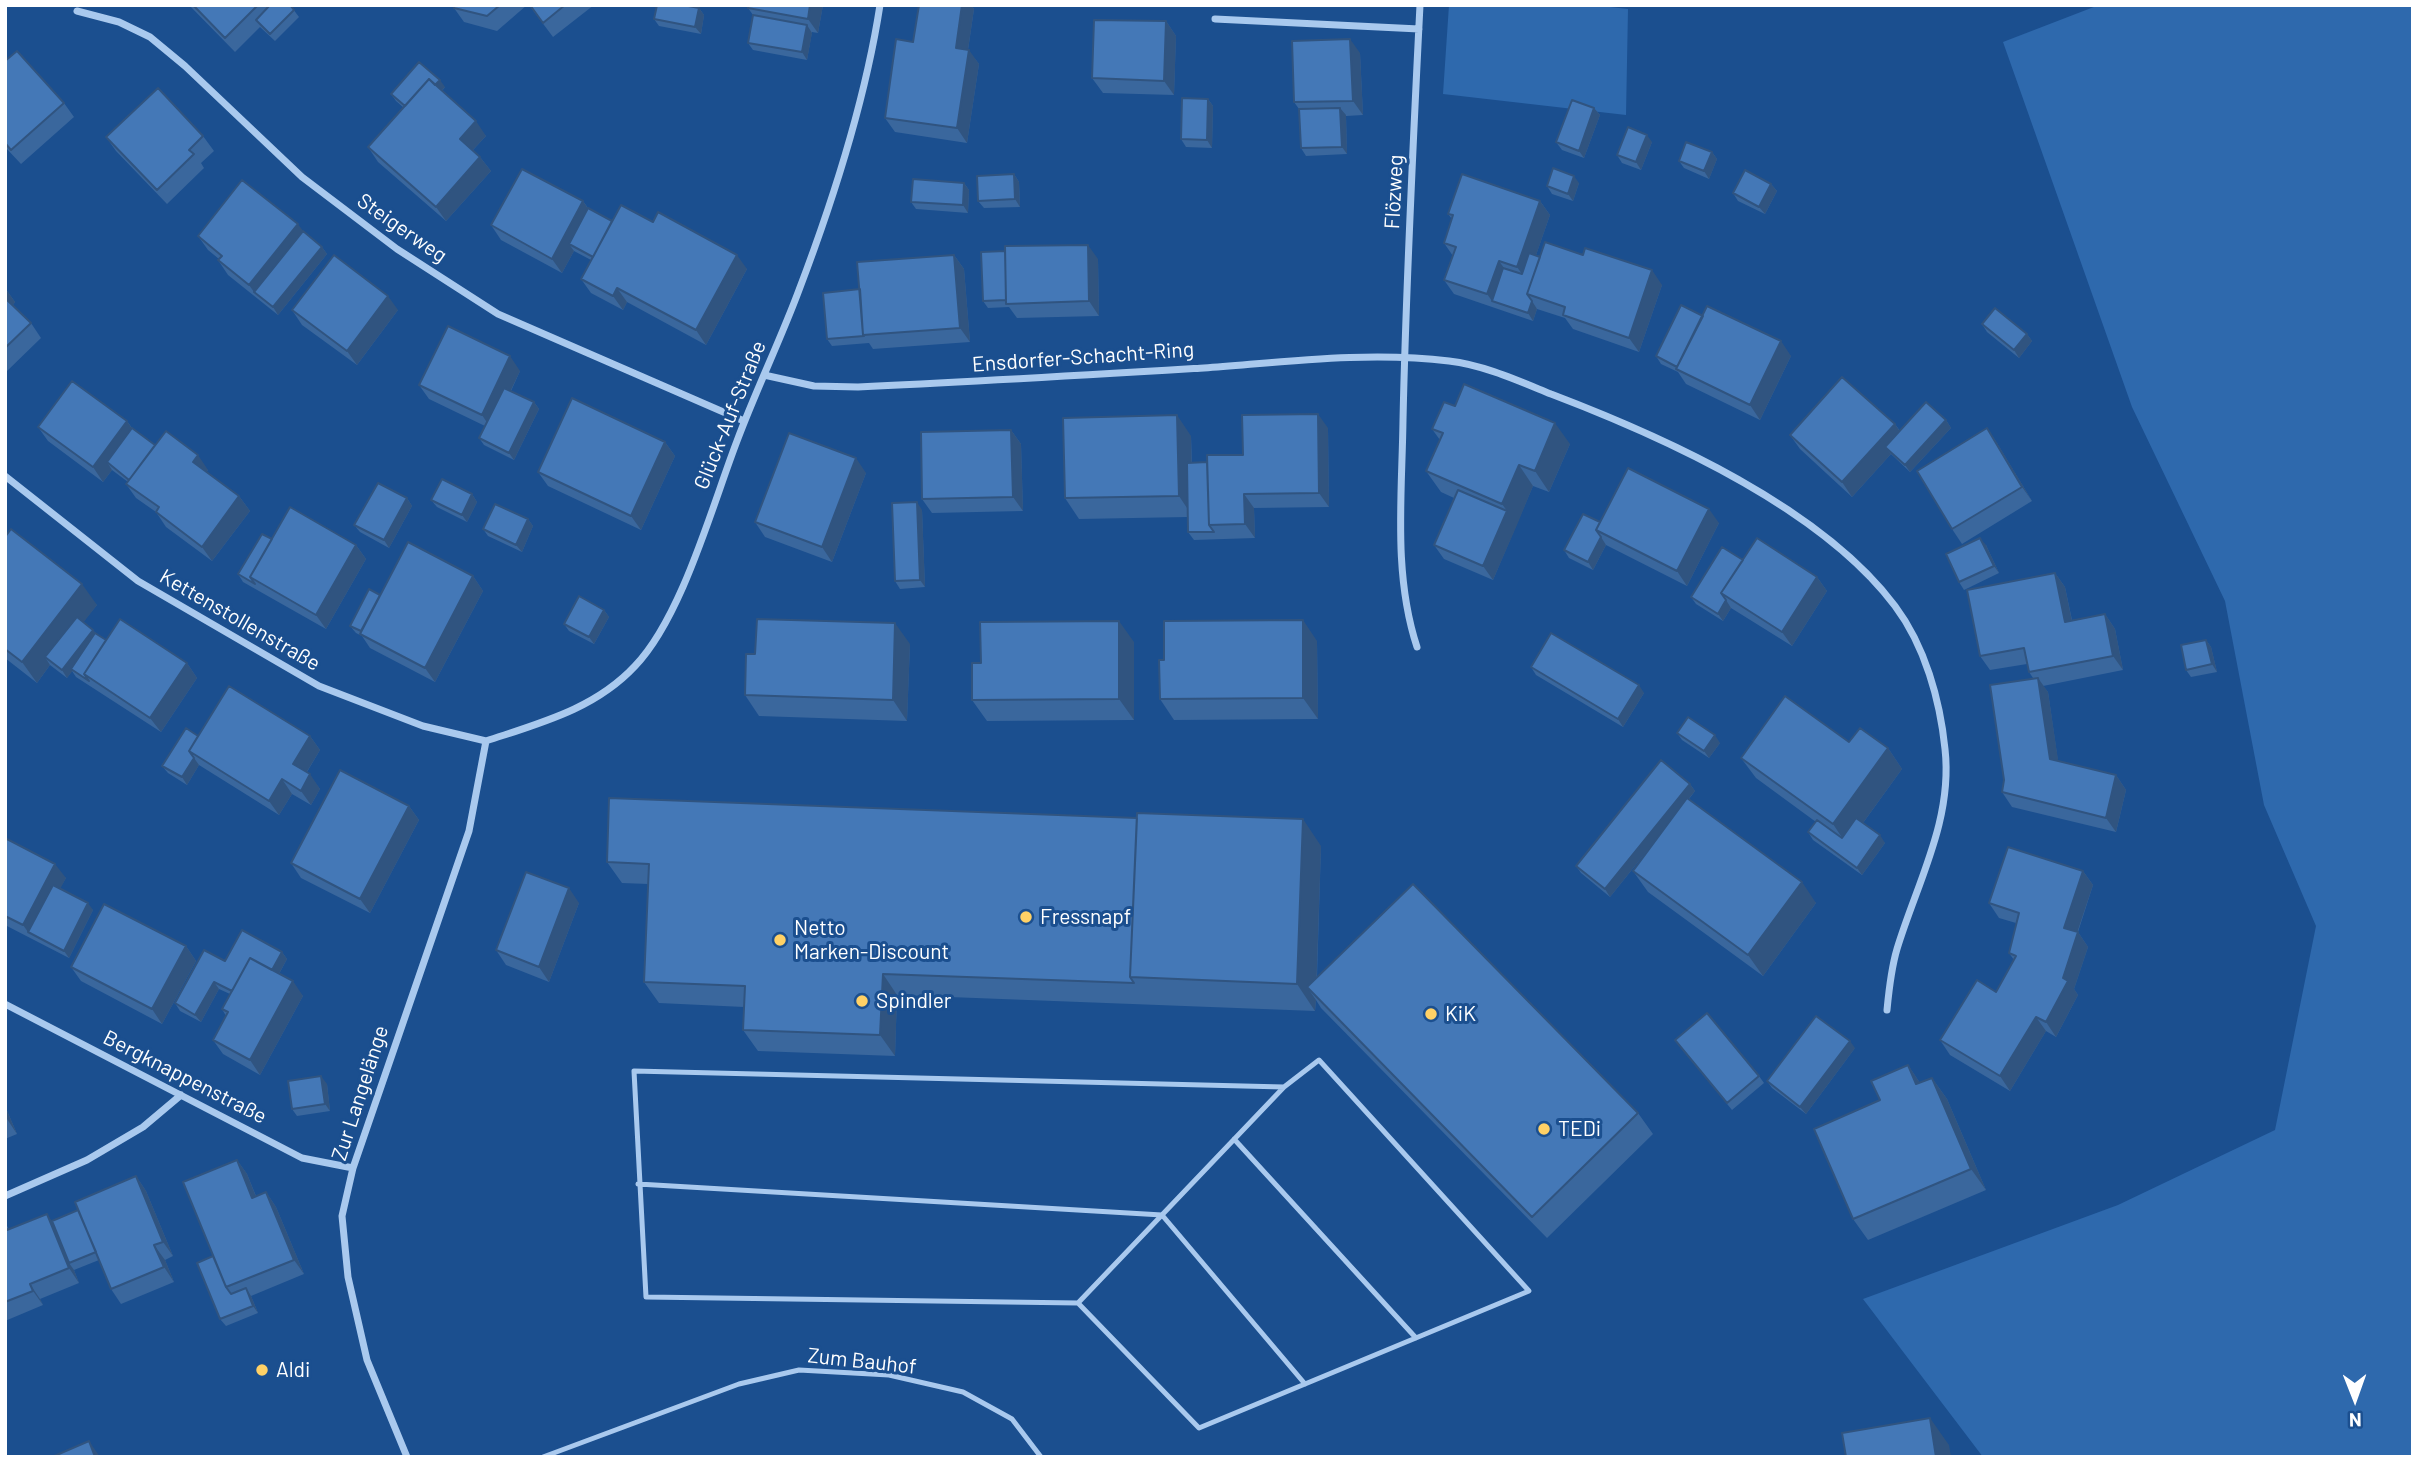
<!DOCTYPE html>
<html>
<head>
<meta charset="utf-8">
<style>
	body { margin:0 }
	#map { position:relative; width:2418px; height:1462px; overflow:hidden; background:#1b4f8f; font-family:Barlow,sans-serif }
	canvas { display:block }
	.frame { position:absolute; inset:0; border:7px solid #fff; pointer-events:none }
	.north { position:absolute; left:2320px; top:1364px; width:70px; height:70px; -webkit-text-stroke:5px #1b4f8f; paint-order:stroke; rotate:179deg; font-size:19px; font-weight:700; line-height:28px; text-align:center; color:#fff }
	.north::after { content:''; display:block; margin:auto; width:24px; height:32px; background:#fff; clip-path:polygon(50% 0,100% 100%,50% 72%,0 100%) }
</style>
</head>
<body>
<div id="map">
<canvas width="2418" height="1462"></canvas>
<div class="frame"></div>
<div class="north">N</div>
</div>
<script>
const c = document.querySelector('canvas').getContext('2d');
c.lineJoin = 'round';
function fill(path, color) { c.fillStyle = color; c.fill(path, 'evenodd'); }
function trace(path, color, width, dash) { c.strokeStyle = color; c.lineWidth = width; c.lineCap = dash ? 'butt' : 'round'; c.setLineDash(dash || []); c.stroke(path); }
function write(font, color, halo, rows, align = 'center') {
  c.font = font + ' Barlow,sans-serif'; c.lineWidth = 6; c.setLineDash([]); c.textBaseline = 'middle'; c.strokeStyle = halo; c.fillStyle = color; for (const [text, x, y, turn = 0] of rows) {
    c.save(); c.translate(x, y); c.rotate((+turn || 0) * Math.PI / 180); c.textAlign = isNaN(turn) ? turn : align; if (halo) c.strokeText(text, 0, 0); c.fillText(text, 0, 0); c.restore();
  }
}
fill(new Path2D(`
	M1449,5H1592L1628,9L1626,115L1443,94Z
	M2099,5H2413V1457H1983L1863,1299L2118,1205L2275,1130L2316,926L2264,805L2225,601L2132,407L2003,42Z`), '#2e69ad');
trace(new Path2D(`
	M1319,1060L1529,1291L1199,1428L1078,1303L646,1297L634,1071L1284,1087Z
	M1234,1139L1416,1338
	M638,1184L1162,1215L1305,1384
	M1078,1303L1284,1087
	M543,1457L739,1384L799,1370L889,1375L963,1392L1012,1419L1041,1457`), '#a9c9ee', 5);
trace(new Path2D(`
	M77,11L119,22L150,37L185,66L302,177L397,249L498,314L744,421
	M1215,19L1419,29
	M764,375L814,386L858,387C973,382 1088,375 1204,368C1285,362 1368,351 1449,361C1484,365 1519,381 1551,394C1664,437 1821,507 1895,606C1925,646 1940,700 1945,749C1953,820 1917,883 1897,949C1891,969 1889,989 1887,1010
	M5,476L138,581L319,686L423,726L486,741
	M1417,647C1393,574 1402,496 1403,420C1406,282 1413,143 1420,5
	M486,741C540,723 595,709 635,666C682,617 712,506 737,441C756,390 780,341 799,290C834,198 865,102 880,5
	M5,1004L302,1158L353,1168
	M5,1196L87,1160L143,1127L181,1095
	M407,1457L367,1360L348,1277L342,1216L353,1168L469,831L486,741`), '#a9c9ee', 7);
fill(new Path2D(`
	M189,5H290L299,17L275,41L260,27L235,52Z
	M455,5H527L497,31L464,22L454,8Z
	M529,5H594L553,37Z
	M823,5L818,33L812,32L807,60L753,50L748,43L753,15L748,8Z
	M919,5H971L974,9L968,50L979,64L967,143L895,132L885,118L913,42Z
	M686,6L699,8L704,15L701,34L659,26L654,19Z
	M1166,21L1176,36L1174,95L1103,93L1092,78Z
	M1360,53L1363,115L1346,116L1347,154L1306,156L1301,148L1299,109L1294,102Z
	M5,61L64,103L74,117L21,164L5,147Z
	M445,87L442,91L486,136L473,150L480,157L491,171L446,221L378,162L368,147L404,108L396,101L391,94Z
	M1208,99L1213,106L1212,148L1186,147L1181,139Z
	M1594,108L1600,115L1584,158L1562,150L1556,142Z
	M203,136L214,151L201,163L204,168L167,204L116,151L106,137Z
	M1652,142L1641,170L1622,163L1617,155Z
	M1712,152L1717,159L1709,179L1684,168L1679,161Z
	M1014,174L1019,182L1020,207L984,208L978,201Z
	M964,183L969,190L968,213L916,209L911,202Z
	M1579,183L1573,201L1552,194L1547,186Z
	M1771,184L1777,191L1765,214L1738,201L1733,193Z
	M583,201L588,208L612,221L653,222L747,269L706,345L627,302L623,310L591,293L581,279L591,260L574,251L562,273L501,240L491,225Z
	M1540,201L1550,215L1536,255L1662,285L1639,352L1573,329L1565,318L1537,309L1533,321L1454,294L1444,280L1453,256L1444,243L1452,219L1448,214Z
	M303,231L322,247L327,254L278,315L228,275L218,260L219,259L208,250L198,236Z
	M954,255L964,269L970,342L873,349L869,343L832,346L827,339L860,289Z
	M1098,259L1099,316L1017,318L1009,307L988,308L983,301Z
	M5,288L15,302L13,305L31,323L41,338L5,373Z
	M292,310H398L357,365L302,325Z
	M1703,316L1791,356L1760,420L1686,384L1678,372L1661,364L1656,356Z
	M1982,324L2027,334L2032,341L2019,358L1987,332Z
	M520,371L511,391L534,402L539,409L514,460L484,445L479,438L485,426L429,399L419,385Z
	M1455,406L1570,444L1549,492L1533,486L1493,580L1444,559L1434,545L1454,498L1441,492L1426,471L1440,440L1432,429Z
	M1946,420L1951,428L1910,472L1891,454L1852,497L1800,449L1790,435L1895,424L1900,431Z
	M127,421L132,428L155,445L208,470L206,472L239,496L250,511L212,561L166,527L156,512L136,498L126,484L128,482L112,470L103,482L48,441L38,427Z
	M1328,428L1329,507L1254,508L1255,538L1194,540L1188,532V517L1079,519L1065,498L1191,436L1192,463L1207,462L1243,455Z
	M1987,428L1997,443L2032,501L1962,544L1952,529Z
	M1011,430L1021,444L1023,511L932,513L922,499Z
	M665,442L675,456L641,530L548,486L538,472Z
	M866,473L832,562L765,537L755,522Z
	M472,494L477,502L467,522L437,507L431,500Z
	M407,498L412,506L389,548L360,532L354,525Z
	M922,510L925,587L900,589L895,581Z
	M528,519L533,526L522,552L488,536L483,529Z
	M1600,522L1719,523L1687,586L1606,545L1593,570L1569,558L1564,550Z
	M5,537L97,605L83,622L97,634L106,640L187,663L197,678L161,732L76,677L72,671L67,678L50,665L37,683L5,658Z
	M272,539L356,545L366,559L326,629L243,582L238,574Z
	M1986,545L1999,573L1964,590L1959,582Z
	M1743,560L1817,577L1827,591L1792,646L1731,608L1723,621L1696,604L1691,597Z
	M2055,573L2065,587L2072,620L2105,614L2115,629L2123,670L2043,686L2048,692L2058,761L2116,775L2126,790L2116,832L2012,807L2002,792L2033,678L2029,672L2027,664L1990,670L1980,656Z
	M473,576L483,591L435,682L370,648L362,636L356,633L350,626L380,595Z
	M604,610L609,617L594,644L569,631L564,624Z
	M2206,640L2211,647L2217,672L2191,677L2186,670Z
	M1317,641L1318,719L1174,720L1160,699Z
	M1134,642V720L987,721L972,700L981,663Z
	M910,644L907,721L759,716L745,695Z
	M1531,667L1644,693L1623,727L1536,675Z
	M1677,733L1720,743L1709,758L1682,740Z
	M198,736H310L320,750L307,772L320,789L311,805L292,794L279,815L199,765L187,785L168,773L162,766Z
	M1849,742L1888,748L1902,769L1863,823L1885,843L1862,875L1813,840L1808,832L1816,822L1756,778L1741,758Z
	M1690,784L1695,791L1689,799L1816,903L1763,976L1648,892L1633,871L1655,841L1610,897L1581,873L1576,866Z
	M409,806L419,820L370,913L301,878L291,863Z
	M5,838L66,878L60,888L93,910L69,958L5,925Z
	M1321,846L1317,977L1638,1113L1653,1134L1547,1238L1321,1008L1316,1000L1315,1011L897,995L895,1056L758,1051L743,1030L744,1007L659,1003L644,982L648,884L622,883L607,862Z
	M2083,871L2093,885L2078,932L2088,947L2074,989L2078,995L2056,1037L2046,1031L2010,1091L1950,1055L1940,1040L1996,992L2014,960L2009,953L2016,923L1999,918L1989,903Z
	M579,903L549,982L506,965L496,950Z
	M186,946L196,961L162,1024L81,981L71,967Z
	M282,952L287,959L279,974L303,996L260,1075L223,1054L213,1040L226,1016L222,1009L230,994L219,989L201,1022L180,1011L175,1003L225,961Z
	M1675,1040L1759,1076L1764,1083L1732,1110Z
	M1855,1048L1806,1114L1772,1088L1767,1081Z
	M1908,1065L1920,1083L1932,1078L1947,1099L1986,1190L1868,1240L1853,1219L1880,1100Z
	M327,1084L330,1111L297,1116L292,1109Z
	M5,1106L17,1134L5,1139Z
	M237,1160L247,1174L256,1196L266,1192L276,1207L304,1274L251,1296L258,1313L226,1326L220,1319L213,1256Z
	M136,1176L146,1191L173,1256L165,1260L174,1282L121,1304L111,1289L99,1260L74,1270L79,1283L40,1299L43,1305L5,1321V1223L9,1229L52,1221L78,1210Z`), '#3a679d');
fill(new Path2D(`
	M810,5H823L818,33L808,19Z
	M962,5H971L974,9L966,63L956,48Z
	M699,8L704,15L701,34L695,27Z
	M1166,21L1176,36L1174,95L1164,81Z
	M807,25L812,33L807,60L802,52Z
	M1350,39L1360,53L1363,115L1353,101Z
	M969,50L979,64L967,143L957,128Z
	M440,80L445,87L416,119L411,112Z
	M1208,99L1213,106L1212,148L1207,140Z
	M1340,108L1346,115L1347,154L1342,147Z
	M1594,108L1600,115L1584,158L1579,151Z
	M476,121L486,136L470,153L460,139Z
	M1647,135L1652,142L1641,170L1636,162Z
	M1712,152L1717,159L1709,179L1704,171Z
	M480,157L491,171L446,221L436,207Z
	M1014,174L1019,182L1020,207L1015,199Z
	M1574,176L1579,183L1573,201L1568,194Z
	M964,183L969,190L968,213L963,205Z
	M1771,184L1777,191L1765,214L1759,207Z
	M583,201L593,216L569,244L574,251L562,273L552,259Z
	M1540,201L1550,215L1527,281L1517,267Z
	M298,224L308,238L254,292L249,285Z
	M1088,245L1098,259L1099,316L1089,301Z
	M322,247L327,254L278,315L273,307Z
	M737,255L747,269L706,345L696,330Z
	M954,255L964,269L970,342L960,328Z
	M1499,261L1509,275L1492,301L1487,294Z
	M1652,270L1662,285L1639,352L1629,338Z
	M5,288L15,302L11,308L5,300Z
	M617,288L627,302L623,310L613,296Z
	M388,296L398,310L357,365L347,351Z
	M1532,301L1537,309L1533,321L1528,313Z
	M2027,334L2032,341L2019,358L2014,350Z
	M1781,341L1791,356L1760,420L1750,405Z
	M510,356L520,371L492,430L482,415Z
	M534,402L539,409L514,460L509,453Z
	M1318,414L1328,428L1329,507L1319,493Z
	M1177,415L1191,436L1193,517L1179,496Z
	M1946,420L1951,428L1910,472L1905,465Z
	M127,421L137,436L107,462L112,470L103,482L93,467Z
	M1555,423L1570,444L1549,492L1535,471Z
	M1895,424L1905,439L1885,447L1891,454L1852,497L1842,482Z
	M1987,428L1997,443L2032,501L2022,487Z
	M1011,430L1021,444L1023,511L1013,497Z
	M665,442L675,456L641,530L631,516Z
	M198,455L208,470L203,476L193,462Z
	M856,458L866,473L832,562L822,547Z
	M1519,465L1533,486L1517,525L1502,504Z
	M472,494L477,502L467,522L462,515Z
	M1244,494L1254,508L1255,538L1245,524Z
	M239,496L250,511L212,561L202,547Z
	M407,498L412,506L389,548L384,540Z
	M917,502L922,510L925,587L920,580Z
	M1709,509L1719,523L1687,586L1677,571Z
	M1507,511L1517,525L1493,580L1483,566Z
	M528,519L533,526L522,552L516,545Z
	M1601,537L1606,545L1593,570L1588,562Z
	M1980,538L1986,545L1999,573L1994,566Z
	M356,545L366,559L326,629L316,615Z
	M2055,573L2065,587L2075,636L2065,622Z
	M473,576L483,591L435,682L425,668Z
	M1817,577L1827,591L1792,646L1782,632Z
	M82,584L97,605L52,663L45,657L50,665L37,683L22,662Z
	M1726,600L1731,608L1723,621L1718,614Z
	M604,610L609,617L594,644L589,637Z
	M2105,614L2115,629L2123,670L2113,656Z
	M1303,620L1317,641L1318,719L1303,698Z
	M1119,621L1134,642V720L1119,699Z
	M895,623L910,644L907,721L893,700Z
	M93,630L99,637L67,678L62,670Z
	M2206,640L2211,647L2217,672L2212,664Z
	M187,663L197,678L161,732L150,718Z
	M2038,678L2048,692L2060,773L2050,759Z
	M1639,685L1644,693L1623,727L1618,719Z
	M1715,735L1720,743L1709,758L1704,751Z
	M310,736L320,750L303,778L293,764Z
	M1888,748L1902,769L1847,845L1833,824Z
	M194,758L199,765L187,785L182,777Z
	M310,774L320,789L311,805L301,791Z
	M2116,775L2126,790L2116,832L2106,818Z
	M282,779L292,794L279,815L269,801Z
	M1690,784L1695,791L1610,897L1605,889Z
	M409,806L419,820L370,913L360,899Z
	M1303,819L1321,846L1316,996L1307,987L1316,1000L1315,1011L1297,984Z
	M1880,835L1885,843L1862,875L1857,868Z
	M55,864L66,878L35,936L28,932L23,925Z
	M2083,871L2093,885L2074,942L2064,928Z
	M1802,882L1816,903L1763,976L1748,955Z
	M569,888L579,903L549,982L539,967Z
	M88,903L93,910L69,958L64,951Z
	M2078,932L2088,947L2074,989L2078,995L2056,1037L2046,1022Z
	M186,946L196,961L162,1024L152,1009Z
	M282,952L287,959L275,981L270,973Z
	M883,974L897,995L895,1056L880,1035Z
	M293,981L303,996L260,1075L250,1060Z
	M214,982L219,989L201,1022L195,1015Z
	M2036,1017L2046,1031L2010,1091L2000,1076Z
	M1850,1041L1855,1048L1806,1114L1800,1107Z
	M1908,1065L1922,1086L1916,1084Z
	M321,1076L327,1084L330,1111L325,1104Z
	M1932,1078L1947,1099L1986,1190L1971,1169Z
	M5,1106L17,1134L5,1116Z
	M237,1160L247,1174L262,1212L252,1198Z
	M136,1176L146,1191L173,1256L163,1242Z
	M266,1192L276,1207L304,1274L294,1260Z
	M47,1214L57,1228L69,1263L74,1270L79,1283L69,1268Z
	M154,1245L165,1260L174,1282L164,1267Z
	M30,1284L40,1299L43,1305L33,1291Z
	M246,1288L251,1296L258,1313L253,1306Z
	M1930,1418L1949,1445L1951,1457H1936Z
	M89,1441L100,1457H95Z`), '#305480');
const building = new Path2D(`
	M193,5H258L225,38Z
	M270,5H290L294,10L270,34L256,20Z
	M455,5H500L487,16L454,8Z
	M530,5H565L543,23Z
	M657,5H683L699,8L695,27L654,19Z
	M748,5H810L808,19L748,8Z
	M919,5H962L956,48L969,50L957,128L885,118L896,39L913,42Z
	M753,15L807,25L802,52L748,43Z
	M1094,20L1166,21L1164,81L1092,78Z
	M1350,39L1353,101L1294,102L1292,41Z
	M17,51L64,103L11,150L5,143V61Z
	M419,62L440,80L435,85L429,79L405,106L391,94Z
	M429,79L476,121L460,139L480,157L436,207L368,147Z
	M158,88L203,136L189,150L194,154L157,190L106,137Z
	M1182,98L1208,99L1207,140L1181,139Z
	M1572,100L1594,108L1579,151L1556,142Z
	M1340,108L1342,147L1301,148L1299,109Z
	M1628,127L1647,135L1636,162L1617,155Z
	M1686,142L1712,152L1704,171L1679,161Z
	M1553,168L1574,176L1568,194L1547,186Z
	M522,169L583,201L552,259L491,225Z
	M1745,170L1771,184L1759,207L1733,193Z
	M1014,174L1015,199L978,201L977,176Z
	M1462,174L1540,201L1517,267L1499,261L1487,294L1444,280L1456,247L1444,243L1453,215L1448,214Z
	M913,179L964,183L963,205L911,202Z
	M242,180L298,224L249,285L218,260L222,256L198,236Z
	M621,205L653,222L658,212L737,255L696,330L617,288L613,296L581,279Z
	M588,208L612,221L593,257L569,244Z
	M303,231L322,247L273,307L254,292Z
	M1545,242L1583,255L1585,248L1652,270L1629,338L1563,315L1565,307L1527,294Z
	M1088,245L1089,301L1006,304L1005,246Z
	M1005,251L1006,300L983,301L981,252Z
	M1529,253L1540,257L1527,294L1532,301L1528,313L1492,301L1503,268L1522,274Z
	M334,255L388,296L347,351L292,310Z
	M954,255L960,328L863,335L857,262Z
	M860,289L863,335L864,336L827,339L823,293Z
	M5,298L31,323L5,348Z
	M1681,305L1703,316L1677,367L1656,356Z
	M1707,306L1781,341L1750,405L1676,369Z
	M1995,308L2027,334L2014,350L1982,324Z
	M448,326L510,356L482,415L419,385Z
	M1842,377L1895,424L1842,482L1790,435Z
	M72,381L127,421L93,467L38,427Z
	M1464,384L1555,423L1535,471L1519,465L1502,504L1426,471L1443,433L1432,429L1444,402L1455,406Z
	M504,388L534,402L509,453L479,438Z
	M572,398L665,442L631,516L538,472Z
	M1926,402L1946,420L1905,465L1885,447Z
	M1318,414L1319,493L1244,494L1245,524L1209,525L1207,455H1243L1242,415Z
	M1177,415L1179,496L1065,498L1063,418Z
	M132,428L155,445L129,480L107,462Z
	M1987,428L2022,487L1952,529L1917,471Z
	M1011,430L1013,497L922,499L921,432Z
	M166,431L198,455L193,462L239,496L202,547L156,512L159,507L126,484Z
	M789,433L856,458L822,547L755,522Z
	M1207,462L1209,525L1214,532H1188L1187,463Z
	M1628,468L1709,509L1677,571L1596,530Z
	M442,479L472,494L462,515L431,500Z
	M378,483L407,498L384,540L354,525Z
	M1458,490L1507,511L1483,566L1434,545Z
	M917,502L920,580L895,581L892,503Z
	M495,504L528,519L516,545L483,529Z
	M290,507L356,545L316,615L250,577Z
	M1583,514L1600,522L1596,530L1601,537L1588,562L1564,550Z
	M11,529L82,584L22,662L5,649V537Z
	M262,534L272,539L250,577L255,584L238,574Z
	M1757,538L1817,577L1782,632L1721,593Z
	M1980,538L1994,566L1959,582L1946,554Z
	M408,542L473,576L425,668L360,634Z
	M1722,547L1743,560L1721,593L1726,600L1718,614L1691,597Z
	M2055,573L2065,622L2105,614L2113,656L2029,672L2024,648L1980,656L1967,590Z
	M369,589L380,595L361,631L350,626Z
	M579,596L604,610L589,637L564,624Z
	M77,617L93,630L62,670L45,657Z
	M120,619L187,663L150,718L84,674Z
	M757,619L895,623L893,700L745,695L746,654H755Z
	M1303,620V698L1160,699L1159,660H1164V621Z
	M1119,621V699L972,700V663H981L980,622Z
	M95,633L106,640L84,674L89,681L71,669Z
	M1551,633L1639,685L1618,719L1531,667Z
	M2206,640L2212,664L2186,670L2181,645Z
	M2038,678L2050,759L2116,775L2106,818L2002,792L2004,780L1990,685Z
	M229,686L310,736L293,764L310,774L301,791L282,779L269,801L189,751Z
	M1785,696L1849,742L1860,728L1888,748L1833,824L1741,758Z
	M1688,717L1715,735L1704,751L1677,733Z
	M186,728L198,736L189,751L194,758L182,777L162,766Z
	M1661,760L1690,784L1605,889L1576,866Z
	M340,770L409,806L360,899L291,863Z
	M609,798L1137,818L1130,977L1134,983L883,974L880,1035L743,1030L745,986L644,982L649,864L607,862Z
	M1687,798L1802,882L1748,955L1633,871Z
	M1137,813L1303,819L1297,984L1130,977Z
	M1856,818L1880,835L1857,868L1808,832L1817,820L1842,838Z
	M5,838L55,864L23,925L5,916Z
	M2008,847L2083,871L2064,928L2078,932L2063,978L2068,981L2046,1022L2036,1017L2000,1076L1940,1040L1977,980L1996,992L2016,956L2009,953L2019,913L1989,903Z
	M526,872L569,888L539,967L496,950Z
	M1413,884L1638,1113L1532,1217L1307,987Z
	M53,885L88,903L64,951L28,932Z
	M104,904L186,946L152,1009L71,967Z
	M242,930L282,952L272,970L250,958L232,991L214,982L195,1015L175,1003L204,950L225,961Z
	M250,958L293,981L250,1060L213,1040L228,1012L222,1009Z
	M1707,1013L1759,1076L1727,1103L1675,1040Z
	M1816,1016L1850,1041L1800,1107L1767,1081Z
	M1908,1065L1916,1084L1932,1078L1971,1169L1853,1219L1814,1129L1880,1100L1871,1081Z
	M321,1076L325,1104L292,1109L288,1081Z
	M237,1160L252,1198L266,1192L294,1260L226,1287L183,1182Z
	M136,1176L163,1242L154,1245L164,1267L111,1289L75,1202Z
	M78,1210L96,1252L69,1263L52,1221Z
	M47,1214L69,1268L30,1284L33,1291L5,1302V1225L7,1230Z
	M213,1256L226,1287L231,1294L246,1288L253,1306L220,1319L197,1263Z
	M1930,1418L1936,1457H1846L1842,1433Z
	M89,1441L95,1457H52Z`);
fill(building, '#4478b7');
trace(building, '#305480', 2);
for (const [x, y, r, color] of [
	[1026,917,7,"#ffd166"],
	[780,940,7,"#ffd166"],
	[862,1001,7,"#ffd166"],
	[1431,1014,7,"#ffd166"],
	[1544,1129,7,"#ffd166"],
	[262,1370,7,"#ffd166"]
]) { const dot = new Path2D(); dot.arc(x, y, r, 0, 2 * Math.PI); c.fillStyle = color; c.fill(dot); trace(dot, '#1b4f8f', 2.5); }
write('21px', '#fff', '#1b4f8f', [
	["Flözweg",1394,192,-87],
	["Steigerweg",402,228,35],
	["Ensdorfer-Schacht-Ring",1083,357,-4],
	["Glück-Auf-Straße",730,415,-68],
	["Kettenstollenstraße",240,620,30],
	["Bergknappenstraße",185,1077,27],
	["Zur Langelänge",360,1093,-72],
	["Zum Bauhof",862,1361,6]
]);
write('21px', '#fff', '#1b4f8f', [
	["Fressnapf",1040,917],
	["Netto",794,928],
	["Marken-Discount",794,952],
	["Spindler",876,1001],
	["KiK",1445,1014],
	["TEDi",1558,1129],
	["Aldi",276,1370]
], 'left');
</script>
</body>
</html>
